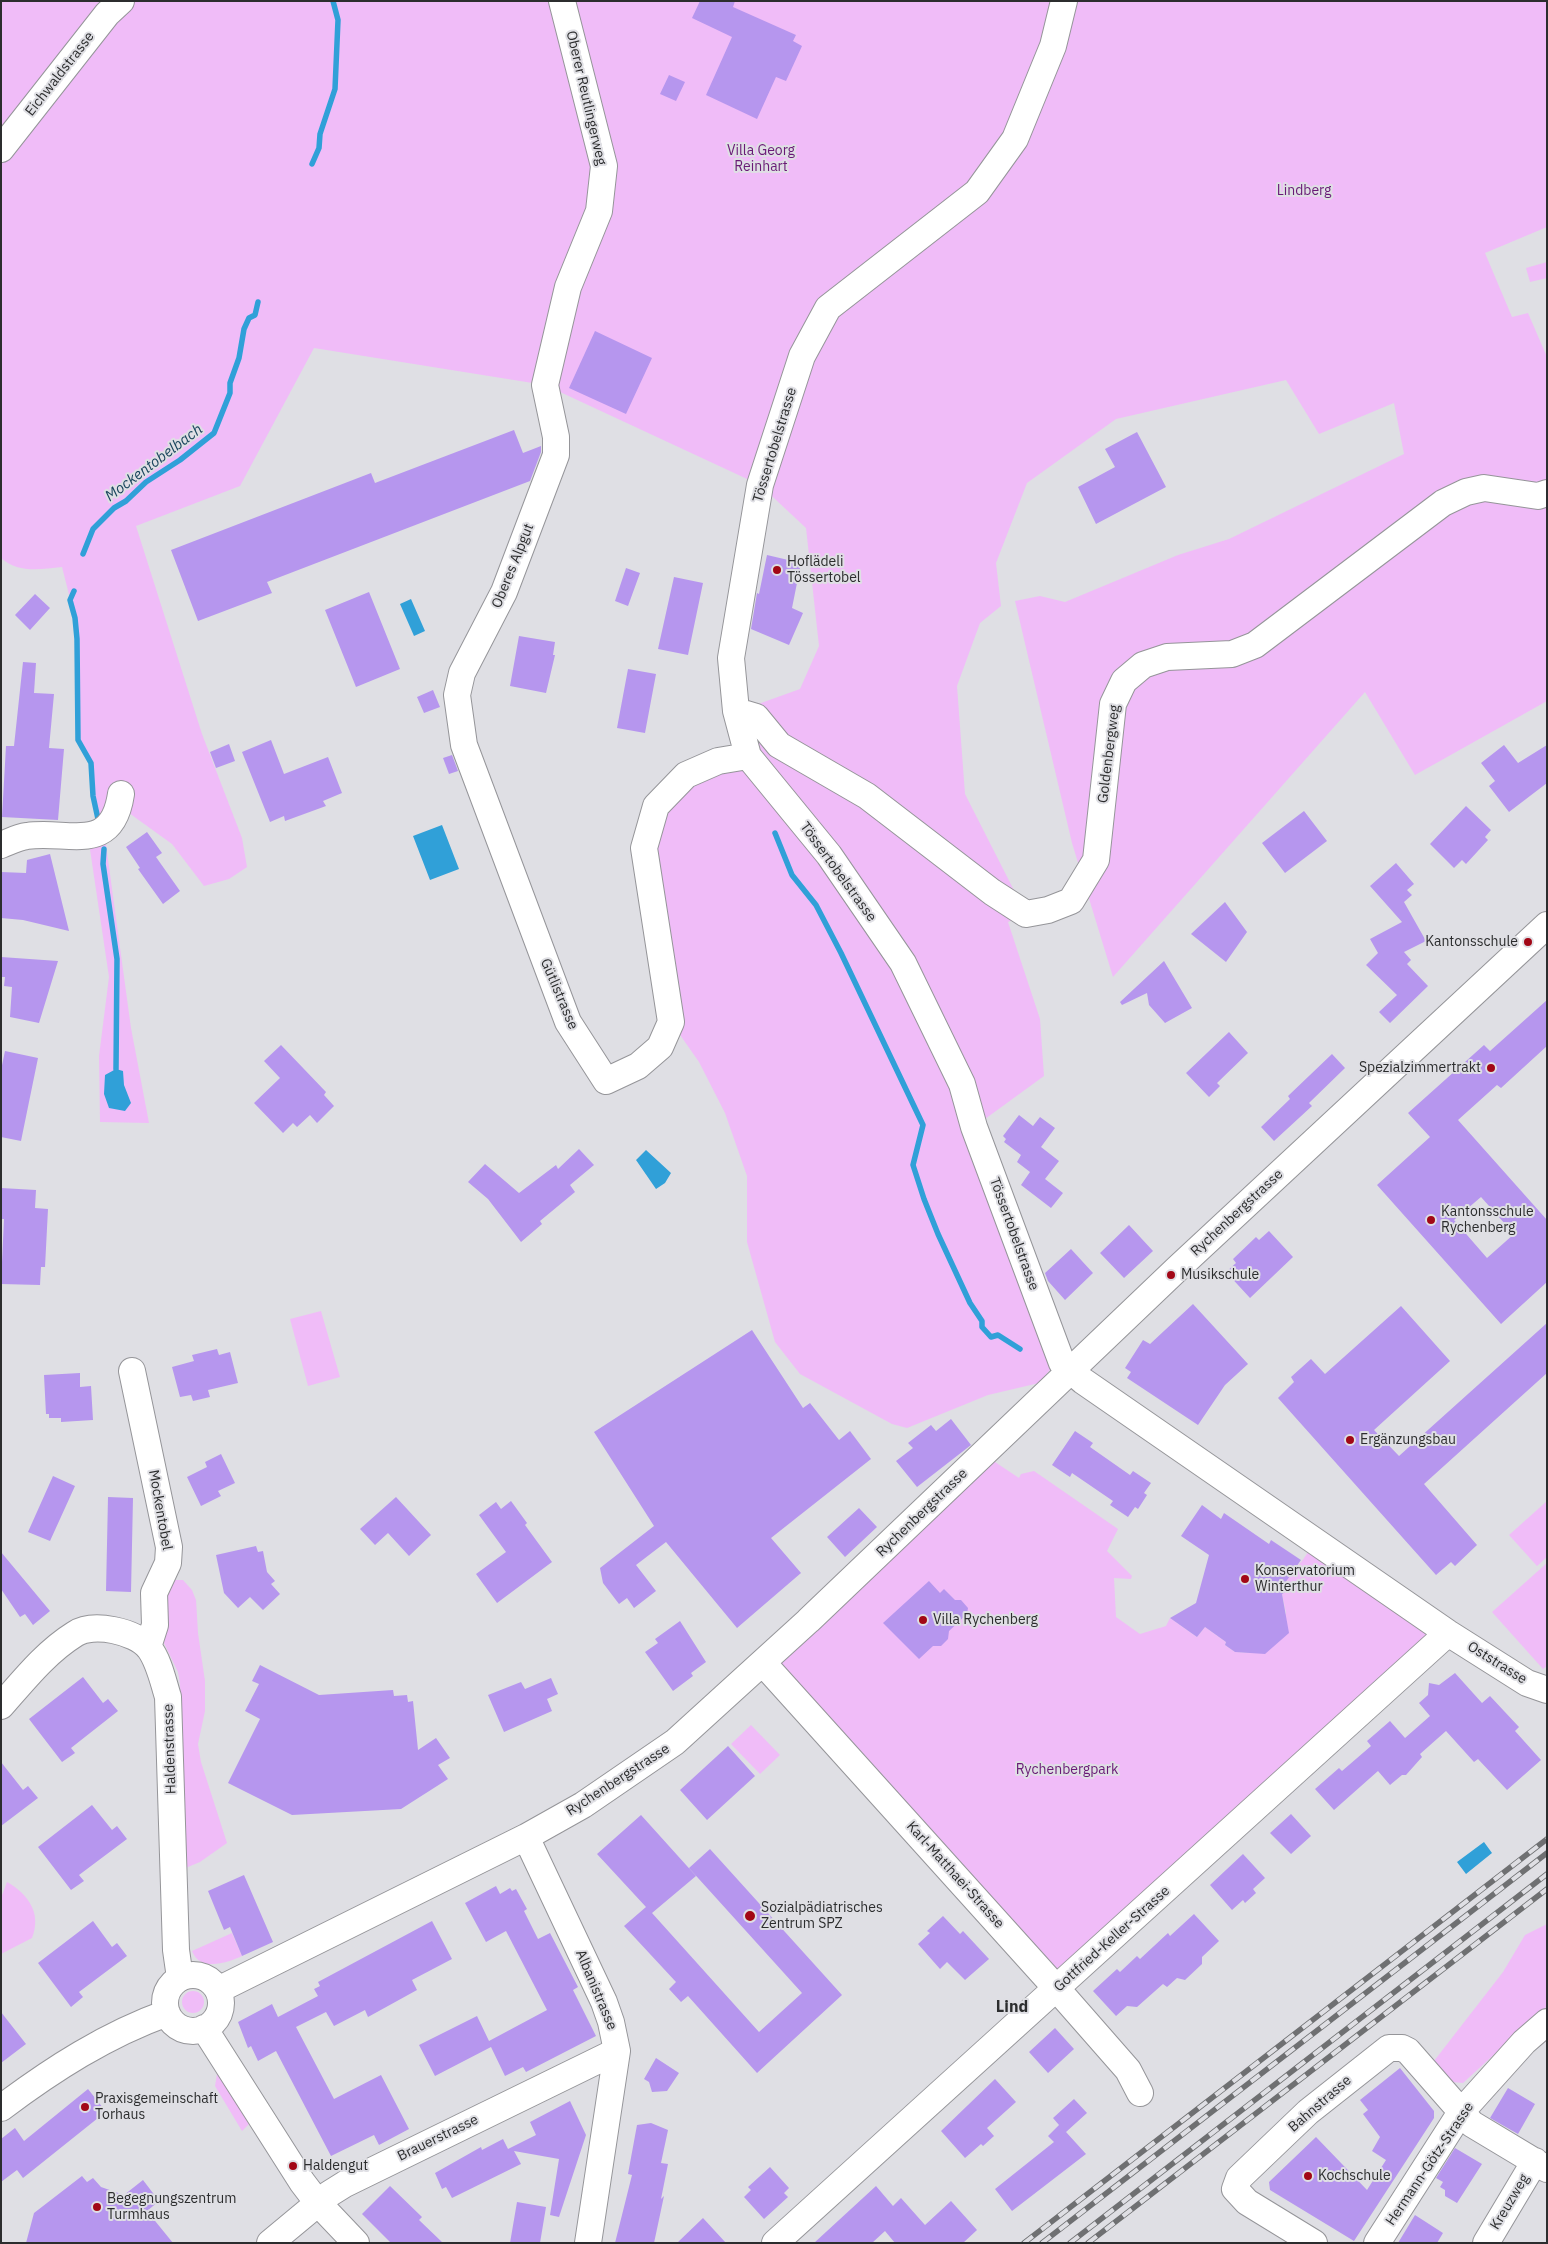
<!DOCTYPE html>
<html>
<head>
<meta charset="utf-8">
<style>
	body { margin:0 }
	#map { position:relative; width:1548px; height:2244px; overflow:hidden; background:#dfdfe4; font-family:"IBM Plex Sans",sans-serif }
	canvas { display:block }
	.frame { position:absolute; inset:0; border:2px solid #2c2d2e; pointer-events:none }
</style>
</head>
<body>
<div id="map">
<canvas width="1548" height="2244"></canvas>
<div class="frame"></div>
</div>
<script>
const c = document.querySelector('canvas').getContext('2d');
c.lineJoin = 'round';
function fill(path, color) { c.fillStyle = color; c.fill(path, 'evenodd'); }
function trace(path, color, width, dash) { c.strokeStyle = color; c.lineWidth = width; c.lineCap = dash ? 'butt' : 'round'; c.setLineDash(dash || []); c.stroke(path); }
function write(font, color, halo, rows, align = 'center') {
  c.font = font + ' "IBM Plex Sans",sans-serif'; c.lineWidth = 4; c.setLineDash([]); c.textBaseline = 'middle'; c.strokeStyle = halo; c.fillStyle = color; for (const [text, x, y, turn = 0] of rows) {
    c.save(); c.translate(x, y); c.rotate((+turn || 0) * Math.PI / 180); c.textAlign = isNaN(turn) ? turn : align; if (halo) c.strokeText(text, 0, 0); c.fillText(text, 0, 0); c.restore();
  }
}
fill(new Path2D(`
	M1,1H1547V227L1485,253L1512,317L1528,313L1547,357V701L1415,775L1365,692L1113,977L1072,843L1015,601L1040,596L1065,602L1178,555L1229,539L1404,454L1394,403L1319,434L1286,380L1116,419L1027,483L996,563L1001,606L980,623L957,686L965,794L1026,914L1008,922L1040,1019L1044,1076L974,1127L1059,1359L1039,1383L988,1395L907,1428L892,1424L800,1374L775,1342L747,1242V1176L725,1113L699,1062L671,1022L644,848L656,806L748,756L736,712L800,689L819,646L806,528L760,485L545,385L314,348L240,486L136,526L202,734L242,838L247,867L229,879L204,886L172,844L129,813L98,819L93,796L91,763L78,740L75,618L62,567C41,569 19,574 1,558Z
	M1547,262V278L1530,282L1526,268Z
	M104,830L131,1028L149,1123L100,1122L99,1056L109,977L88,836Z
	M321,1311L340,1377L308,1386L290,1319Z
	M983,1454L1019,1478L1021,1474L1034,1471L1118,1529L1107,1551L1132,1576L1131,1579L1114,1578L1116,1617L1140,1634L1166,1626L1170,1618L1197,1637L1205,1627L1226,1642L1225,1645L1235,1652L1257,1653L1286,1613L1282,1594L1289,1590L1286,1578L1302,1561L1315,1542L1448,1633L1057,1989L763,1663Z
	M1547,1501V1557L1537,1566L1509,1535Z
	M1547,1563V1666L1543,1669L1492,1612Z
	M174,1580H183L192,1590L196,1600L198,1633L205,1681V1711L198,1744L201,1762L227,1843L200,1862L183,1869L180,1683L178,1672L163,1641L165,1586Z
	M751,1725L780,1755L760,1774L731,1744Z
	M7,1882C28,1894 42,1913 32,1938L1,1954V1898Z
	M1547,1924V2006L1463,2083L1452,2082L1434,2061L1503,1972L1525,1935Z
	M232,1933L242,1956C227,1963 200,1972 192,1951Z
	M182 2002a11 11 0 1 1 22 0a11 11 0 1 1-22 0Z
	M217,2074L222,2077L251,2122L242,2131L215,2086Z`), '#f0bcf8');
fill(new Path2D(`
	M411,599L425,631L414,636L400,604Z
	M442,825L459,869L430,880L413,836Z
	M116,1069L123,1071L124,1085L131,1103L125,1111L109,1108L104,1094L105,1075Z
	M646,1150L671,1173L665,1183L656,1189L636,1160Z
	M1484,1842L1492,1853L1466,1874L1457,1862Z`), '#30a0d8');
trace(new Path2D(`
	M312,164L319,148L320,134L335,89L338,20L333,1
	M83,554L93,529L114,508L126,501L146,482L180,460L214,433L230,393V383L239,358L244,329L249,318L255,315L258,302
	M74,591L70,600L75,618L77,639L78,740L91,763L93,796L98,819
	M775,833L792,875L816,905L841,953L923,1125L913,1165L924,1199L938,1234L970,1303L982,1321V1327L991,1337L998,1335L1020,1349
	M104,849L103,864L117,959L116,1069`), '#30a0d8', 5.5);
fill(new Path2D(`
	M700,1H735L733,7L796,35L793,41L802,46L786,81L776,77L757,119L706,95L732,37L692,18Z
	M669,75L685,82L676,101L660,94Z
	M595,331L652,358L626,414L569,388Z
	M514,430L523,453L541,446V452L530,481L267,582L272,593L198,621L171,550L371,473L375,483Z
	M1137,432L1166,487L1096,524L1078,487L1115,467L1105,449Z
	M767,555L801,563L792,608L803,613L789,645L751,629L757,593L759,594Z
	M626,568L640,573L628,606L615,601Z
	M674,577L703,583L688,655L658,649Z
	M369,592L400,669L356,687L325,610Z
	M35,594L50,608L30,630L15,615Z
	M519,636L555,642L553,655H555L546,693L510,686Z
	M23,662L36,663L34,693L54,694L49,748L64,749L58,820L2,817L6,746H14Z
	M628,669L656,674L645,733L617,728Z
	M433,690L440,707L424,713L417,697Z
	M271,740L284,774L328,757L342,793L323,801L326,806L285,821L284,816L270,822L242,752Z
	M229,744L235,761L216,768L210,752Z
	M1504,745L1518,763L1547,745V783L1509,812L1489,786L1495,781L1481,763Z
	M452,755L458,771L449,774L443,758Z
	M1466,806L1491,830L1485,837L1488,840L1466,864L1462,860L1454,868L1430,844Z
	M1304,811L1327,841L1285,873L1262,843Z
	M147,832L162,853L156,857L180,891L163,904L138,869L140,868L126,847Z
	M50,854L69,931L23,920L1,918V872L26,873L27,860Z
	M1396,863L1414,884L1407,890L1412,895L1404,902L1426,941L1404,952L1411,960L1407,964L1428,986L1390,1023L1379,1012L1397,995L1366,965L1378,953L1370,939L1402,922L1370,886Z
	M1225,902L1247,932L1226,962L1191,934Z
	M1,957L58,961L39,1023L10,1017L12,987L4,986L5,977H1Z
	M1164,961L1192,1008L1165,1023L1149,1005L1147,993L1122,1005L1120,1002Z
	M1547,1000V1046L1501,1088L1497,1085L1458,1120L1547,1220V1282L1501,1324L1377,1185L1430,1137L1408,1113L1484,1045L1490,1051ZM1481,1197L1514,1234L1487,1258L1454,1220Z
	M1229,1032L1248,1053L1217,1083L1220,1086L1209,1097L1186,1073Z
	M281,1045L326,1092L324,1095L334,1106L317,1123L310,1115L297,1127L293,1123L283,1133L254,1103L280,1078L264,1061Z
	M5,1051L38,1058L21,1141L1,1137V1070Z
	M1332,1054L1345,1068L1309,1103L1312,1106L1274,1141L1261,1127L1290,1099L1288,1096Z
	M1019,1115L1033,1126L1040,1117L1055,1128L1041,1147L1059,1161L1045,1179L1063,1193L1051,1208L1021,1185L1030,1172L1017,1162L1021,1155L1004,1142L1006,1139L1003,1136Z
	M579,1149L594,1165L570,1185L575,1192L540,1221L542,1224L521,1242L488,1199L468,1182L485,1164L519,1193L556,1165L558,1169Z
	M1,1188L36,1190L35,1208L48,1209L45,1267H41L40,1285L1,1284L4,1219H1Z
	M1129,1225L1153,1251L1124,1278L1100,1253Z
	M1269,1231L1293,1257L1250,1298L1226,1272L1236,1263L1233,1259L1256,1237L1259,1240Z
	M1071,1249L1093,1273L1065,1300L1048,1281L1045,1273Z
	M1193,1304L1248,1364L1225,1385L1198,1425L1127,1378L1131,1372L1125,1368L1143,1340L1150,1344Z
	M1401,1306L1450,1361L1374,1430L1399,1456L1547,1323V1373L1424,1484L1477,1545L1455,1566L1451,1562L1436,1575L1278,1398L1294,1382L1291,1377L1311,1359L1325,1374Z
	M752,1330L803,1408L810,1403L839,1440L850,1431L871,1459L771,1538L801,1573L737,1628L666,1542L636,1565L656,1591L634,1608L627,1598L619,1604L603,1583L600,1568L654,1526L594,1432Z
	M217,1349L219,1355L230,1352L238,1383L208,1390L210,1397L193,1401L191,1395L180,1397L172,1367L194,1361L192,1355Z
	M80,1373V1387L91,1386L93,1420L61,1422V1418H49V1414H46L44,1375Z
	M951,1419L971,1445L917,1487L896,1461L913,1448L908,1443L931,1425L936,1431Z
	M1075,1431L1093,1443L1090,1447L1130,1475L1133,1471L1151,1483L1144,1493L1147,1495L1138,1509L1135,1507L1128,1517L1110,1505L1113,1501L1072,1473L1070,1477L1052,1465Z
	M221,1454L235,1483L218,1491L221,1496L201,1506L187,1477L207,1467L205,1462Z
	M53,1476L75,1486L50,1541L28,1532Z
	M108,1497L133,1498L131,1592L106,1591Z
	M396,1497L431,1535L409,1556L388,1533L375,1545L360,1529Z
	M511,1501L527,1523L525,1525L552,1562L497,1603L476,1574L506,1552L479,1515L496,1502L501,1509Z
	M1202,1505L1221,1519L1224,1513L1269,1544L1271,1540L1301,1560L1285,1583L1289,1590L1282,1594L1289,1633L1265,1654L1235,1652L1225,1645L1226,1642L1205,1627L1197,1637L1170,1618L1196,1603L1209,1555L1181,1536Z
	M859,1508L877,1527L845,1557L827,1537Z
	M256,1546L258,1552L263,1551L267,1572L275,1581L271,1584L280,1594L263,1610L250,1597L238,1608L224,1593L216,1555Z
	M1,1552L50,1611L33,1625L25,1614L20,1617L1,1589Z
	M929,1581L940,1593L944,1589L955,1600H961L968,1608L967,1614L949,1631L948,1639L941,1646H933L919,1659L883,1623Z
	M680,1621L706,1662L691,1673L693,1676L673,1691L645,1652L658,1643L655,1639Z
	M260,1665L319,1695L393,1690L394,1696L407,1695L408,1702L413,1701L418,1750L436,1738L450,1758L438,1765L448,1779L401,1809L292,1815L228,1783L260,1719L245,1711L259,1684L252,1681Z
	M1455,1673L1482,1703L1490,1696L1504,1711L1519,1727L1515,1731L1541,1760L1507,1790L1478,1759L1474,1762L1446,1731L1420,1754L1422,1757L1406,1775H1402L1390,1785L1378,1771L1334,1810L1315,1789L1339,1768L1342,1771L1371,1746L1367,1741L1390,1721L1405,1738L1430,1716L1419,1703L1428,1695L1429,1683L1439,1685Z
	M83,1677L103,1703L108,1699L118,1711L71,1748L75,1753L62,1762L29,1719Z
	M551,1678L558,1694L547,1699L552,1711L504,1732L488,1695L521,1682L525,1689Z
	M728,1746L755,1776L707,1820L680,1790Z
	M1,1762L23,1790L28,1786L38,1798L1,1826Z
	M92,1805L112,1830L117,1826L127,1839L79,1875L84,1881L71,1890L38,1847Z
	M1291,1814L1311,1836L1291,1854L1270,1833Z
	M641,1815L696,1876L652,1913L759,2032L802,1993L689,1868L710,1849L842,1995L757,2073L688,1996L681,2002L669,1989L676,1982L624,1926L646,1907L597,1854Z
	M1243,1854L1265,1878L1253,1889L1256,1893L1245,1903L1243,1900L1232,1910L1210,1885Z
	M244,1875L273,1942L242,1956L230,1927L224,1930L208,1891Z
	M496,1886L500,1894L510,1888L512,1891L516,1889L527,1909L524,1911L538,1939L550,1933L578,1987L573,1990L596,2036L526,2072L523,2067L505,2076L491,2047L435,2076L419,2045L477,2016L489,2041L547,2010L506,1931L486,1942L465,1903Z
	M1194,1914L1219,1941L1202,1957V1964L1185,1980L1177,1978L1167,1987L1163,1984L1137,2007L1127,2006L1116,2016L1093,1991L1117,1969L1120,1972L1137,1956L1140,1959L1168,1933L1170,1936Z
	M943,1916L960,1934L963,1931L989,1959L965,1980L947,1962L940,1969L918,1944L930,1933L927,1931Z
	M93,1921L112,1947L117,1943L127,1956L79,1992L83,1997L71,2007L38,1963Z
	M432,1921L452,1959L412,1980L417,1990L368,2017L365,2010L334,2026L326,2012L296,2027L334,2099L381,2075L409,2129L379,2145L374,2135L331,2156L276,2051L258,2061L251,2046L248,2048L238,2022L272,2004L278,2017L318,1996L314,1989L320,1986L318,1982Z
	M1,2012L26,2044L1,2063Z
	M1055,2028L1074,2049L1048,2073L1029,2052Z
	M656,2058L679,2073L667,2091L652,2092L649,2082L644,2079Z
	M1400,2068L1434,2111V2118L1354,2241L1270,2190L1269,2182L1316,2137L1367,2190L1386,2160L1372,2151L1380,2137L1363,2114L1368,2110L1360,2100Z
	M995,2079L1016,2102L987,2128L994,2136L983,2146L981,2144L965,2158L941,2131Z
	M1508,2088L1535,2104L1518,2134L1490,2118Z
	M88,2089L103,2108V2114L23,2178L17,2170L1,2182V2139L15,2128L24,2141Z
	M1074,2099L1087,2113L1066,2132L1086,2154L1012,2211L995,2189L1054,2142L1048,2136L1059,2125L1053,2118Z
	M570,2101L586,2135L559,2217L550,2215L559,2159L514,2151L521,2164L452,2198L446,2187L442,2189L435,2173L481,2147L482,2150L503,2139L508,2149L536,2135L530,2122Z
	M651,2123L668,2130L661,2163L668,2164L661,2199L664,2196L654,2243H615L632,2175L628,2174L637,2125Z
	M1455,2148L1482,2164L1457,2203L1445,2196V2190L1440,2187L1443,2182L1436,2178Z
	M770,2167L789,2188L784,2193L788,2197L764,2219L744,2197L751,2190L748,2187Z
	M82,2176L87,2182L93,2178L101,2187L124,2195L143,2180L159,2201L147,2211L173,2243H26L34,2213Z
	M390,2186L422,2217L419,2220L443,2243H391L362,2214Z
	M876,2186L893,2206L901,2198L925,2225L951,2201L977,2230L963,2243H895L885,2231L872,2243H814Z
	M517,2202L546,2207L540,2243H510Z
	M1415,2215L1443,2233L1437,2243H1398Z
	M703,2218L726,2243H677Z`), '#b696ee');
const minor = new Path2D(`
	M562,1L604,166L599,211L568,287L545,385L556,437V455L504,592L462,673L457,695L464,745L568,1022L606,1081L638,1066L660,1047L671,1022L644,848L656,806L686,775L718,761L748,756
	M1064,1L1053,46L1015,139L977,192L828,308L802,356L760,485L731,658L736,711L748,756L829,855L903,963L962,1084L974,1127L1062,1363L1083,1381L1448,1633L1527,1683L1547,1690
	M1,149L107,14L121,1
	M736,711L756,717L779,745L867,796L992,892L1026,914L1048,910L1071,901L1096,860L1113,704L1124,681L1143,665L1167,657L1232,654L1255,645L1443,503L1466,492L1484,488L1538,496L1547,493
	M1,845C9,842 18,837 27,836C69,830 112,855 121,794
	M132,1371L169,1547L168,1563L154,1593L155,1625L148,1647
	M763,1663L1057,1989L1128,2070L1140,2093
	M1,1706C24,1680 46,1652 75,1634C93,1622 135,1631 149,1648C159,1661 163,1681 168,1697L176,1950L180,1978
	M526,1837L604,2002L611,2022L617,2051L588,2243
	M165 2003a28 28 0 1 1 56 0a28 28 0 1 1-56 0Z
	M218,1990L526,1837L583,1805L675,1742L808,1621L1178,1268L1547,925
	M204,2028L302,2182L318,2203L356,2243
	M1,2108C53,2069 106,2035 167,2013
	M270,2243L329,2194L345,2184L617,2051
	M775,2243L1448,1633
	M1314,2243L1247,2202L1235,2189L1239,2178L1308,2112L1389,2048H1402L1408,2051L1472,2124L1547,2169
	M1377,2243L1461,2112L1524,2042L1547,2022
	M1486,2243L1535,2161`);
trace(minor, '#959599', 28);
trace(minor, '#fff', 26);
const rail = new Path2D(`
	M1024,2243L1547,1839
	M1042,2243L1547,1853
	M1070,2243L1547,1874
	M1088,2243L1547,1889`);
trace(rail, '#6f7072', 5.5);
trace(rail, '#dfdfe4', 4, [11]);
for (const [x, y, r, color] of [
	[777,570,5,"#a20716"],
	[1528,942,5,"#a20716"],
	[1491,1068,5,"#a20716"],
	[1431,1220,5,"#a20716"],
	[1171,1275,5,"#a20716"],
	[1350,1440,5,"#a20716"],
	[1245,1579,5,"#a20716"],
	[923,1620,5,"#a20716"],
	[750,1916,6,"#a20716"],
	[85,2107,5,"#a20716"],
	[293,2166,5,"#a20716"],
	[1308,2176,5,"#a20716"],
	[97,2207,5,"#a20716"]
]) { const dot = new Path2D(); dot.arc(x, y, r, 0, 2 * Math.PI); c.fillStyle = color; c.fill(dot); trace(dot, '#dfdfe4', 2); }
write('14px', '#2c2d2e', '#dfdfe4', [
	["Eichwaldstrasse",60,74,-52],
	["Oberer Reutlingerweg",586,98,77],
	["Tössertobelstrasse",775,445,-73],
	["Oberes Alpgut",513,566,-68],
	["Goldenbergweg",1109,754,-83],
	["Tössertobelstrasse",838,872,54],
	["Gütlistrasse",559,994,67],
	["Rychenbergstrasse",1237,1213,-43],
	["Tössertobelstrasse",1014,1234,70],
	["Mockentobel",160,1510,80],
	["Rychenbergstrasse",922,1513,-44],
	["Oststrasse",1497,1663,32],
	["Haldenstrasse",170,1749,-92],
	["Rychenbergstrasse",618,1780,-33],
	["Karl-Matthaei-Strasse",955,1875,48],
	["Gottfried-Keller-Strasse",1112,1939,-42],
	["Albanistrasse",596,1990,67],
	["Bahnstrasse",1320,2104,-41],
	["Brauerstrasse",438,2138,-26],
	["Hermann-Götz-Strasse",1430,2164,-56],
	["Kreuzweg",1510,2202,-59]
]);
write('14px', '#691a76', '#dfdfe4', [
	["Villa Georg",761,151],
	["Reinhart",761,167],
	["Lindberg",1304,191],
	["Rychenbergpark",1067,1770]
]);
write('14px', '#2c2d2e', '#dfdfe4', [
	["Hoflädeli",787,562],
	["Tössertobel",787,578],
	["Kantonsschule",1518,942,"right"],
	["Spezialzimmertrakt",1481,1068,"right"],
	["Kantonsschule",1441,1212],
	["Rychenberg",1441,1228],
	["Musikschule",1181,1275],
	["Ergänzungsbau",1360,1440],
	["Konservatorium",1255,1571],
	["Winterthur",1255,1587],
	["Villa Rychenberg",933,1620],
	["Sozialpädiatrisches",761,1908],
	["Zentrum SPZ",761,1924],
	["Praxisgemeinschaft",95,2099],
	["Torhaus",95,2115],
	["Haldengut",303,2166],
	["Kochschule",1318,2176],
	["Begegnungszentrum",107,2199],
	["Turmhaus",107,2215]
], 'left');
write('italic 15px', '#19455d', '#dfdfe4', [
	["Mockentobelbach",154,463,-37]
]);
write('bold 16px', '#2c2d2e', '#dfdfe4', [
	["Lind",1012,2007]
]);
</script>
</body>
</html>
